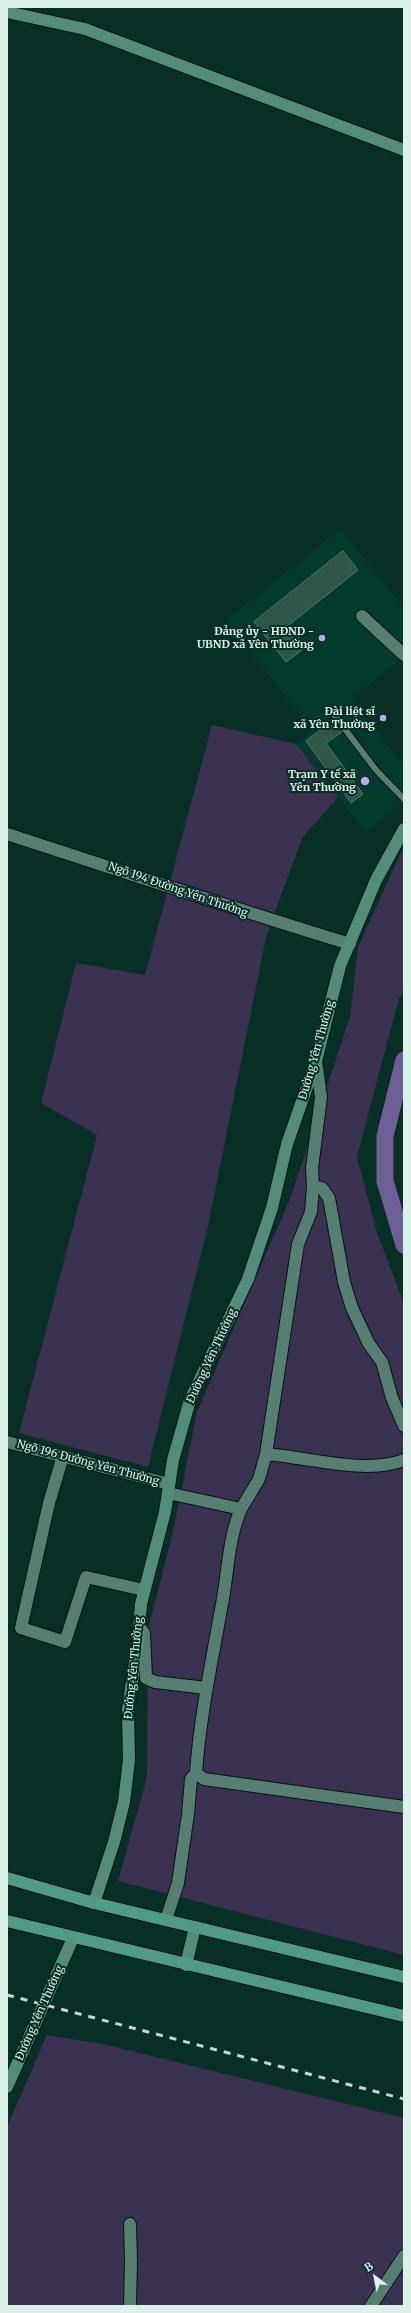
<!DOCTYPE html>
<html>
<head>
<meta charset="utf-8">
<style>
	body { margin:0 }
	#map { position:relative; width:411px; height:2313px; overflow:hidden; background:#072f26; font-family:Merriweather,serif }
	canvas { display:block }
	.frame { position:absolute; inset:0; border:8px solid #dcf1ea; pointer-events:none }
	.north { position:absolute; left:355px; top:2257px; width:40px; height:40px; -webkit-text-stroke:3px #072f26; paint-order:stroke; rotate:328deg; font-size:11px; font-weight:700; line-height:16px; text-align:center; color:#dcf1ea }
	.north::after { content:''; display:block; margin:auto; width:14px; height:18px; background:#dcf1ea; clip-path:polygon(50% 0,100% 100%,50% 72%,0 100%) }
</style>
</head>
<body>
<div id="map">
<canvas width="411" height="2313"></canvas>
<div class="frame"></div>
<div class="north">B</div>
</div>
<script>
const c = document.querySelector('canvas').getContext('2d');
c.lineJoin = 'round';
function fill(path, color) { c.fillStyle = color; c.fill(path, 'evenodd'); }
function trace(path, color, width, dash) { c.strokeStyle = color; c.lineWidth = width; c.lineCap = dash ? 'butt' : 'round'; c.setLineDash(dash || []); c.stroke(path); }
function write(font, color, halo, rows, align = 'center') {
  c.font = font + ' Merriweather,serif'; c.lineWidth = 4; c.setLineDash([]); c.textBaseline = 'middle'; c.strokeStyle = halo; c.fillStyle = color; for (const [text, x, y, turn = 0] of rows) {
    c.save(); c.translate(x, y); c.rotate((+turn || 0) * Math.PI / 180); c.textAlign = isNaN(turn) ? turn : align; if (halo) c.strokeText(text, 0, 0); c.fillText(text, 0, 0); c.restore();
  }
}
fill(new Path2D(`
	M340,529L404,608V656L351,699L404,765V802L366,832L296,744L313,730L225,621Z`), '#033a2e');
fill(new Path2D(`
	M212,725L296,744L338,797L302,838L266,937L208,1226L148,1467L19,1433L97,1135L41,1103L76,963L145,975Z
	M404,846V990L399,998L357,1157L377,1233L404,1303V1955L118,1881L147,1777L148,1629L172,1536L197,1412L290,1199L350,1017L358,947Z
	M47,2035L103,2044L404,2118V2306H7V2127Z`), '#3b3252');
trace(new Path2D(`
	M404,1060L385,1136V1181L404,1245`), '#6d5e96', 17);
const building = new Path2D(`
	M343,551L358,570L289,625L306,647L286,662L254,622Z
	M333,721L342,732L326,743L363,794L351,803L306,741Z`);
fill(building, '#30564b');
trace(building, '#50766a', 1);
const lane = new Path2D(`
	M335,716L376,770L404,799`);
const street = new Path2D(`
	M362,616L404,655
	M7,834C121,871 235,909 350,944
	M313,1186L322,1188L329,1198L344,1282L352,1308L369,1344L382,1362L392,1398L404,1426
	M7,1442L169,1484
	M266,1454C306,1457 367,1475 404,1460
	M63,1456L49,1503L21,1628L65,1642L86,1577L144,1590
	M168,1493L241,1509L259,1479L266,1454L298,1244L311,1212L313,1186L312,1168L321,1097L316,1061
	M241,1509C228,1539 228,1573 222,1604C212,1660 200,1716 196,1773L204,1779L404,1807
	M140,1628L144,1633L146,1678L155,1682L206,1688
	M166,1920L178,1883L188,1814L191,1779L196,1773
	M130,2224L131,2260L130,2306
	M371,2306L404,2256`);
const secondary = new Path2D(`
	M7,12L85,29L404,150
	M94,1903L114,1842L124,1802L129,1760L128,1709L138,1641L141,1604L165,1512L173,1460L190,1400L248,1279L272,1208L287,1144L316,1061L340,966L376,880L404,829
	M186,1965L195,1927
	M7,2087L73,1938`);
const primary = new Path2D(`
	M7,1878L94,1903L404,1977
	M7,1921L404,2016`);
trace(lane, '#00160f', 8);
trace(street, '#00160f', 14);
trace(secondary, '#00160f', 14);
trace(primary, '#00160f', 14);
trace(lane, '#577e72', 6);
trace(street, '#577e72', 12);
trace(secondary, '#548c7c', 12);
trace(primary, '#519b86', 12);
trace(new Path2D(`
	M7,1995L404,2099`), '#c0d7d0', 3, [7, 7]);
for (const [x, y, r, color] of [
	[322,638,4,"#bca9f5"],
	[383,718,4,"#bca9f5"],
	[365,781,5,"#bca9f5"]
]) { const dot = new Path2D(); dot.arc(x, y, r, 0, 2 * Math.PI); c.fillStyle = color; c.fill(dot); trace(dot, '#072f26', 1.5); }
write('bold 11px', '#dcf1ea', '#072f26', [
	["Đảng ủy - HĐND -",314,632],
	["UBND xã Yên Thường",314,645],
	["Đài liệt sĩ",375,712],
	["xã Yên Thường",375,725],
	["Trạm Y tế xã",356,775],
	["Yên Thường",356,788]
], 'right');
write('11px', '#dcf1ea', '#072f26', [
	["Ngõ 194 Đường Yên Thường",178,890,19],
	["Đường Yên Thường",317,1050,-74],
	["Đường Yên Thường",212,1356,-65],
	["Ngõ 196 Đường Yên Thường",88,1463,15],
	["Đường Yên Thường",134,1668,-84],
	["Đường Yên Thường",40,2013,-66]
]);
</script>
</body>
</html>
